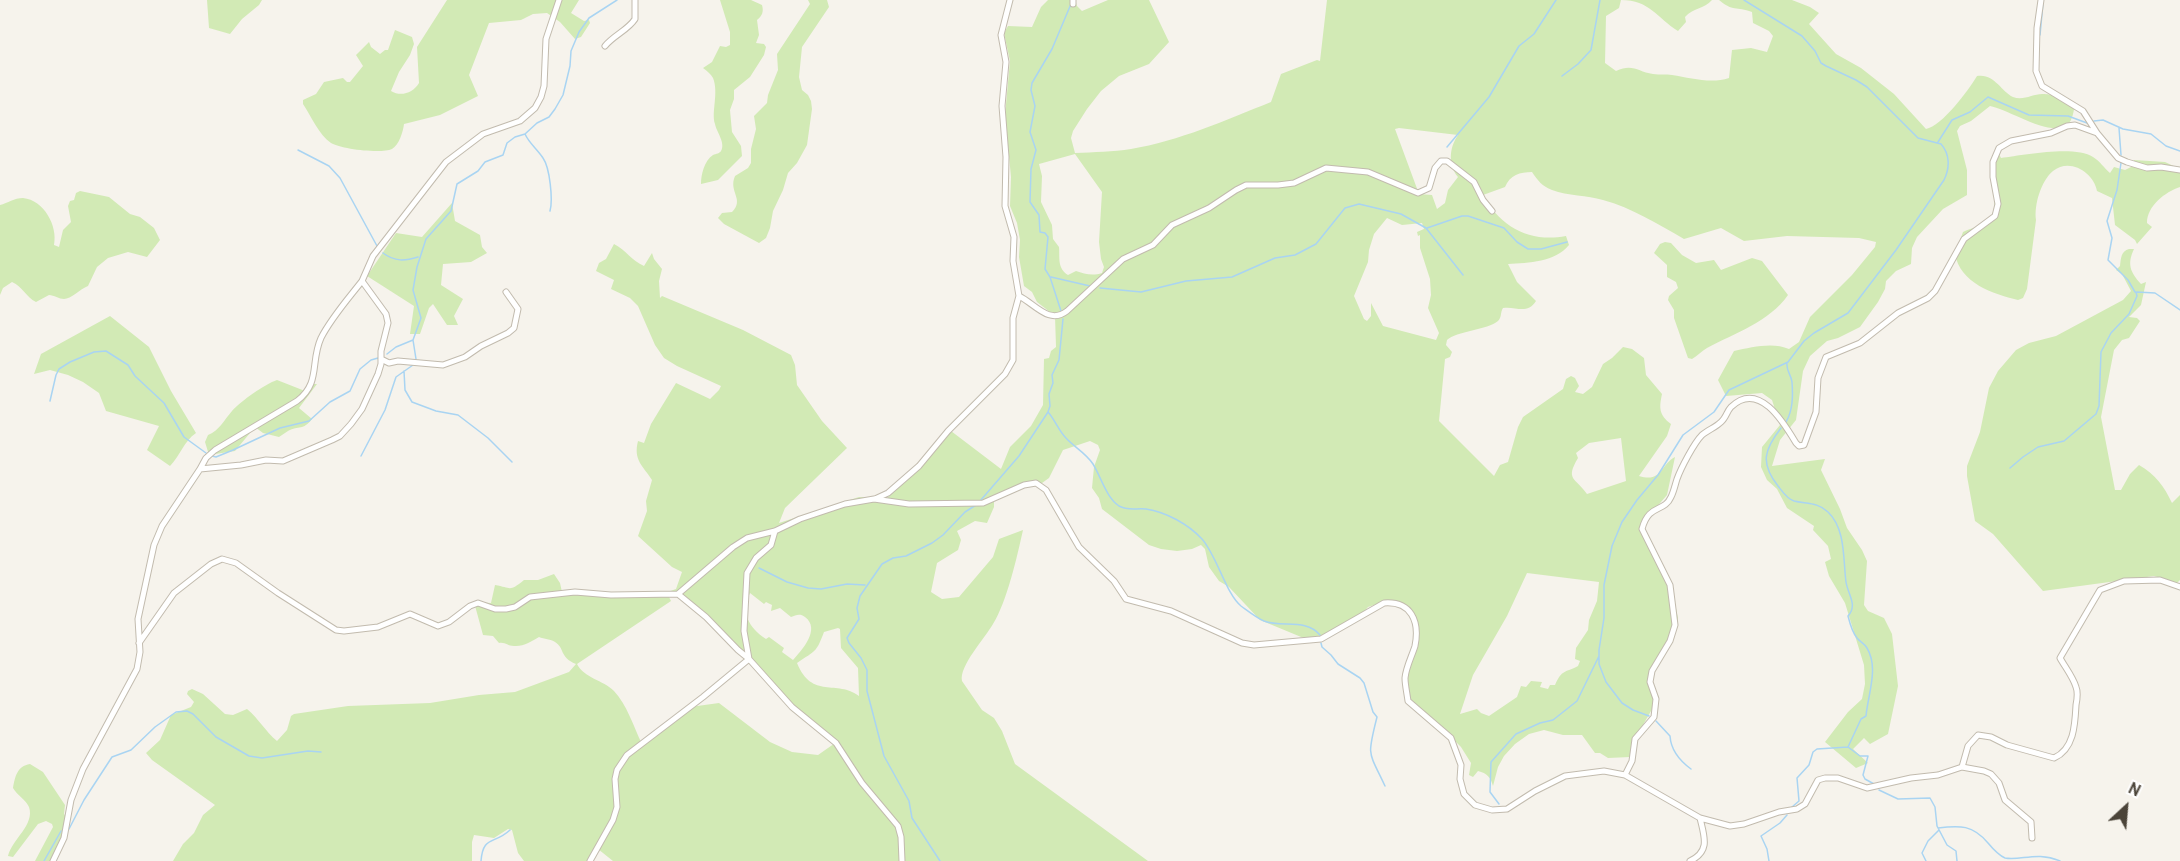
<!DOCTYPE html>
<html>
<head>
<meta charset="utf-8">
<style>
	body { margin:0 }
	#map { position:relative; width:2180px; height:861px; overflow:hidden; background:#f6f3ec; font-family:Overpass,sans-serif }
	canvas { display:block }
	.north { position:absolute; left:2096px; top:777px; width:60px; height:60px; -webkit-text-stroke:4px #fff; paint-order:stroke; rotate:26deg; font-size:16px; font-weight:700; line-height:24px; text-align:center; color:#4b4439 }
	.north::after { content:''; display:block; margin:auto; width:21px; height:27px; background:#4b4439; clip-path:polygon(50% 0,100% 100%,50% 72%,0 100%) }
</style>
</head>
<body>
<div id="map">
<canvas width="2180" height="861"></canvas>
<div class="north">N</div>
</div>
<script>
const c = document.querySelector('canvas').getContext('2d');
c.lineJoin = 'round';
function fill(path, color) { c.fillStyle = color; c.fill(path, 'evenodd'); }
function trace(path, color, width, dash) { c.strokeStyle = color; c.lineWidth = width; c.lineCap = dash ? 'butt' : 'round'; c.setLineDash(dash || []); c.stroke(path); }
fill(new Path2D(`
	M207,0H262L259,5L242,19L230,34L209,28Z
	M447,0H579L571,13L584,21L589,20L590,23L581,37L575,39L560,22L547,13L533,14L521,20L489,23L469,75L478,96L440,115L404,124C403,132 399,145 392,149C381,154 341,149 331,143C319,135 311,116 303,104V100L316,94L324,82L343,78L347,82H350L363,66L356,55L369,42L371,47L380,54L385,50H388L395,30L412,37L414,44L410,55L399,72L391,91C401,97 413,93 419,83L417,47Z
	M720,0H751L762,5C764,12 762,16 757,20L759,35L756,43L764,44L766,47L764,55L750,77L734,90V99L730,110L732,132L741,146L742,156L718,180L701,184C701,175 704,161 713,155C716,154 720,153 721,151C726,143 716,131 715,124C711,112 719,93 713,78C711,74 707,71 703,68L712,62L720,46L726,47L730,45V32Z
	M808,0H827L829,7L802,47L799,77L802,90L808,95L811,101L812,109L807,145L797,163L788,173L783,190L773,211L770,228L766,238L759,243L724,224L718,218L722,213L732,212C745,199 728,192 735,176L748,168L751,163V149L756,129L754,116L767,103L768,95L778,70L777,54L810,4Z
	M1048,0H1075L1077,6L1082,11L1108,0H1149L1169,42L1149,64L1119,76L1101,91L1087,109L1073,131L1071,138L1075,153C1094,152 1113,152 1131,149C1179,141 1226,120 1271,102L1281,74L1317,60L1320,61L1327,0H1792L1810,7L1819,13L1809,24L1836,54L1861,68L1894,94L1926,129C1942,126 1968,91 1977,76C1994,73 2001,91 2013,97C2023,101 2033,94 2042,94C2052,93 2065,100 2075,103C2074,109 2073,121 2067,125C2051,138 2008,109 1990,106L1971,121L1960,126L1957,131L1967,170V195L1943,209L1917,237L1912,248L1911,264L1896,271L1886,281L1885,289L1878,302L1860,327L1838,338L1827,341L1810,356L1803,371L1796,420L1780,440L1772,466L1825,459L1821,470L1840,509L1847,528L1862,550L1867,561L1864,605L1868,611L1884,618L1892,634L1898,686L1888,734L1870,744L1864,738L1853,749L1868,763L1856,768L1825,742L1848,712L1862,699L1865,684L1864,665L1845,603L1829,576L1825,562L1831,559L1828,546L1813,530L1814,526L1787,508L1777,489L1767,480L1761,467L1762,447L1780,425L1772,400L1762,393L1726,396L1718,380L1734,351C1752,347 1773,342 1789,349L1799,342L1810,317L1852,275L1875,247L1876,242L1859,238L1787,236L1744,241L1721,228L1684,239C1658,224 1632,208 1603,200C1587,195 1568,196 1552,190C1542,186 1538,181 1532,172C1520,172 1510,175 1505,187L1483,195C1500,227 1530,243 1566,236L1569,245C1555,262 1529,263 1508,264L1517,282L1536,301C1527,315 1516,306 1503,308C1500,313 1502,317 1498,321C1488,330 1456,331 1447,340L1446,345L1452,352L1450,357L1445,359L1439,421L1494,476L1500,465L1508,462L1518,427L1523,417L1563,389L1566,379L1571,376L1575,378L1579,386L1575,392L1583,394L1592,387L1603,364L1612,358L1623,347L1632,349L1644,358L1646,375L1662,394C1659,408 1659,415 1671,424L1667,436L1639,476C1662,483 1660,465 1675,457L1667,495L1642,524L1673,595L1678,618L1675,632L1656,660L1652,685L1659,697L1635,739L1630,757L1608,758L1600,753H1595L1582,735H1563L1544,730L1529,734L1515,744L1504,756L1498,767L1493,786C1491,778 1487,773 1478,771L1473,777L1469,775L1471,763L1461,747L1444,730L1412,707L1406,686L1414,643L1413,622L1407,606L1397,601H1386L1368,607L1358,619L1332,634L1306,639L1260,620L1229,587L1219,581L1209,567L1205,549L1201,545L1192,549L1177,551L1161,549L1149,545L1102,509L1099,498L1092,488L1094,467L1100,450L1098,445L1090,441L1063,450L1049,478L1042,483L1023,485L994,501V507L987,523L975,521L957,531L961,540L958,550L937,563L931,592L942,599L959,597L993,557L999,539L1023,530C1017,557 1007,601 993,624C985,638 959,666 962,681L982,710L994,718L1002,731L1015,764L1148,861H613L598,849L590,861H524L518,853L512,830L508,829L494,838L474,835L472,842V861H173L183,844L194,833L203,815L215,805L152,760L146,753L160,740L171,715L191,707L194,702L187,694L188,691L192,689L203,694L225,714L233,715L247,709C259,719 265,731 277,741L287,730L291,716L294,714L348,706L430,703L479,695L515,692L569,672L576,664C559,657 565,648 555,642C551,639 544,639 539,637C532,641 523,647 514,646C507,646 506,642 499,643L493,636L483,635L474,602L491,603L495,585C512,588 509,592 524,580H538L554,574L560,583L562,592L665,593L676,589L682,572L672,567L638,536L647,511L646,501L652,480C643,466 633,460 638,441L644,443L651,424L676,383L710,399L719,390L721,386L677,366L664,358L655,345L638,306L630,298L611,289L614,280L596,271L599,263L606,259L614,244C626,250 632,261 644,266L652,253L654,259L662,269L659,281L660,298L662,296L743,330L791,355L795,365L797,385L822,421L847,448L785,508L779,523L859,497L887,498L951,431L1001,469L1010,447L1031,426L1043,405L1044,359L1049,358L1051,351L1056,347L1055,316L1037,302L1032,292L1024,286L1019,257L1020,240L1017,223L1010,206L1011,177L1005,115L1010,61L1004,33L1008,26L1032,27L1041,7ZM1621,0C1650,0 1657,18 1678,31L1686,22L1685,17C1693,8 1704,9 1712,0H1719C1733,12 1736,6 1752,12L1753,23L1769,31L1773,36L1767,52L1751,48L1732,50L1729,78C1711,84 1691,78 1672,75C1666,74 1660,75 1653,74C1638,72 1633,63 1616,71L1605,63L1606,16L1619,8ZM1399,128L1458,135C1449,148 1448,165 1458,177L1448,190L1445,203L1437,209L1432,195L1419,194L1395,129ZM1075,154L1102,192L1099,242L1101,259L1104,267L1102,273C1093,276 1084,274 1076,271L1068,275C1057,268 1060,258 1059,247L1053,239L1052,225L1041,202L1042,176L1039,164ZM1387,218L1402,225L1422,223L1424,229L1417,232L1418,236L1420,235V248L1430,279L1431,295L1428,308L1439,333L1436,340L1383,326L1371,303V316L1367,321L1364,319L1354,296L1368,262L1369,250L1374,234ZM1621,438L1626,481L1587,494C1575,477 1565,480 1578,458L1576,453L1589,443ZM1527,573L1599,582L1597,601L1589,620L1588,630L1576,648L1575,659L1580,661L1578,666C1565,673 1562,669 1555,685H1550L1548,689L1540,687L1542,682L1531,681L1526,687L1521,686L1517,697L1489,716L1481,713L1477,709L1460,714L1473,675L1507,616ZM750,593L764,604L766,602L772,605L771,611L780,608L791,617C796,615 800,613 805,617C821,629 802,650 793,660L782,652L784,648L769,637L766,639C748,627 741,613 750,593ZM678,596L761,668L798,710L838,741L818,755L792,752L770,742L719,703L690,707L641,742C633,725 627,705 614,691C603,680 584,678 577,664L671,601L669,597ZM838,628L840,629L841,648L858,668L859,696C837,679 812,700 797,663C816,650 816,653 824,632Z
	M1997,150L2001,158C2023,155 2075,145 2093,157C2100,161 2104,168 2110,173L2114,167L2125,170L2131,167L2134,160L2165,162L2180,169V187C2165,192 2147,206 2147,223L2152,227L2137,244L2135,240L2115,225L2112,198L2097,191C2094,173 2070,157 2053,171C2041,181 2034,205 2036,220L2027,289L2023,298L2018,300C1993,294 1960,283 1955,254L1963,232C1971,228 1983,226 1989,219C2004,202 1982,170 1997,150Z
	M80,191L109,197L130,214L140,217L154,228L160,240L147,257L128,252L108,258L97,267L88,286C80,289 71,299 64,299C59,299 54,295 49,295L36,302C26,297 23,287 12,282L3,288L0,295V205C8,203 14,198 23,198C44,200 58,226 54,245L59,247L63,230L71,222L68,206L70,201L74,200L76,193Z
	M452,203L455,221L480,235L482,247L487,253L471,262L443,264L441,285L463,299L454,316L458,325H447L433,304L429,308L420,334H410L414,306L367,276L396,233L422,237Z
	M1665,242L1671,243L1682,255L1696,263L1714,260L1721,270L1752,258L1762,261L1788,295C1769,322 1735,333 1707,348C1702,351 1697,356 1692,359L1688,358L1674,318V310L1668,300L1669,296L1678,288L1676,282L1667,277V265L1654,253L1660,244Z
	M2129,249H2134C2127,264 2130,272 2141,284L2146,282L2141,305L2129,317L2137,318L2140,321L2129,338L2122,340L2114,350L2101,417L2115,490H2121L2130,474L2139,465C2156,475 2164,486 2172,503L2180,495V580L2177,583L2154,576L2043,591L1993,534L1975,521L1967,476V466L1980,432L1989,388L1998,371L2016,350L2029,343L2056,336L2123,300L2131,291L2122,274L2116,270L2120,266C2121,258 2121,251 2129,249Z
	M110,316L149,347L171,391L196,433C184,441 180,456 170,466L147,450L159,426L106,411L99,393L83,382L68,375L50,370L34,374L41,354Z
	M277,380L305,391L313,384H317L299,408L312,419C303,431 299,425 288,431C285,433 282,435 279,437L263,433L255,427L235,451L209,455L205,442L208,435C220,430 224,420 232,411C241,401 265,384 277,380Z
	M30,764L43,772L65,805L64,814L68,820L53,861H35L53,827L52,824L46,821L38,824L13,857L8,856C12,839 35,825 29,807C26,800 17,795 13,788C15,777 17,766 30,764Z`), '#d2eab5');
trace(new Path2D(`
	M2040,35L2043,3
	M1562,76L1578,64L1591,50L1600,0
	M2094,121L2103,120L2123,129L2151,134L2166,146L2180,151
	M2119,128L2121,155
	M525,134C529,143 537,149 543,158C550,168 553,200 550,211
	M1938,142L1952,120L1970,112L1988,97L2029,115L2068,116L2087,123
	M1447,147L1489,97L1519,46L1534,34L1556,0
	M298,150L329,166L340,178L377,246
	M2121,163L2117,190L2107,221L2112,238L2108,260L2128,280L2135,292
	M1427,228L1462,216H1468L1504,228L1517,242L1528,249H1541L1567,242
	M383,253C395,262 405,261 418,257
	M1051,277L1090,286
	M1100,288L1141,292L1186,281L1232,277L1275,258L1295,255L1316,244L1345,208L1359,204L1401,214L1426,228L1463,275
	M2137,292L2155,293L2180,310
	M1061,311L1050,277L1045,269L1048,237L1045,233L1040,232L1039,215L1030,202L1031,169L1036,150L1030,132L1035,106L1031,90L1032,83L1052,49L1071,4
	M387,354L396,347L413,340
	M416,359L413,340L421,318L413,290L417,267L426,239L451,211L457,184L478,171L485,162L503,155L507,143L515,137L525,134L537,123L549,117L555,109L563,95L570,66L571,51L579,32L589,18L617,0
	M404,371L405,390L412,402L436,411L458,415L488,438L512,462
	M50,401L56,375L59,369L70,362L94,352L106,351L128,365L135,376L164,403L184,437L206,453
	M1048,412C1055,420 1059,431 1066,438C1074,447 1086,453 1093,464C1101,477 1106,497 1119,506C1128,511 1136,508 1146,509C1166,512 1188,524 1202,539C1217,556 1226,594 1241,606C1248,611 1257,618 1264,621C1282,628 1306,618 1320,635
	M1786,422C1793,410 1793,396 1792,382C1791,374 1786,371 1787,363
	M1781,428C1764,450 1760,463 1778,486C1782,491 1787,499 1794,501C1806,504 1818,502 1828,512C1846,529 1843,560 1846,582C1848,595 1858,605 1848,616C1850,624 1852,632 1857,638C1860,642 1864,643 1867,648C1879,668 1868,694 1866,716L1861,719L1848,747
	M212,456L216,457L233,450L280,428L309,421L330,402L350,391L360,369L371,360L378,358
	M361,456L385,410L396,377L413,365
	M2010,468L2023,457L2038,447L2064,441L2096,414L2099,406L2101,352L2111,333L2129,314L2137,296L2136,292
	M980,501L1019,456L1048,412L1050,406L1049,394L1053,383L1052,375L1059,360L1063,319
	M759,568L787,582L808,588L821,589L847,584L865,585
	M1321,643L1322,647L1331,655L1338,664L1360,678L1364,683L1373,712L1377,717C1367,757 1368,750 1385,786
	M1649,716L1633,710L1622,703L1606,682L1599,664V650L1604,618V585L1612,546L1622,522L1637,500L1658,475L1683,435L1714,412L1729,390L1788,362L1804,341L1814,333L1848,313L1896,250L1944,180C1950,168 1950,154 1941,144L1918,138L1867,87L1856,80L1826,66L1821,63L1815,51L1802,36L1744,0
	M1656,721L1670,736C1671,751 1680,761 1691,769
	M1879,790L1898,799L1930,798L1935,807L1937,826L1947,845L1956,851L1957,861
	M1499,804L1490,792L1491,762L1516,734L1540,723L1553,720L1577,701L1599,656
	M1792,807L1799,801L1797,778L1809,765L1813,752L1817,749L1848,747L1860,756H1868L1863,775L1865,779L1874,784
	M1938,828C1960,825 1973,825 1988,843C1993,849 1998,855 2005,858C2021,861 2037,851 2060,861
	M69,829L84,800L112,757L131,750L155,727L176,712L187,711L193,714L216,737L249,756L262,758L308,751L321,752
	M44,861L61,831
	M481,861C483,835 494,845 510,830
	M940,861L912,818L909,801L884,756L867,691V670L861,658L849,643L847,638L859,619L857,608L860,596L882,564L893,558L906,556L932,543L943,535L965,512L976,505
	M1769,861L1767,849L1761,836L1780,823L1787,815
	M1926,861L1922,853L1928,841L1939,830`), '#a9d4f2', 1.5);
const street = new Path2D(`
	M1073,0V4
	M2041,0L2037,28L2036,71L2042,86L2083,111L2097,133
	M605,46C614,35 628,30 635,19V0
	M1019,296C1035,304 1049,325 1067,311L1123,259L1153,245L1172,225L1209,208L1236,190L1246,185H1278L1294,183L1326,168L1368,172L1418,193L1429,188L1435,168L1441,161H1447L1474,182L1483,200L1492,211
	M381,359L389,363L398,361L443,365L465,357L481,346L508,333L514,328L518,309L506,292
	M200,469L206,458L215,450L297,401C321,383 310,362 321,338C331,318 348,299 362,281
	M875,499L888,493L919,466L948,431L1005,374L1013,360V318L1019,296L1013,261L1014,237L1005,206L1006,157L1002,106L1006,62L1001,35L1010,0
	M678,594L706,617L738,650L749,659L792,707L836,743L862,783L898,826L901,837L902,861
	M139,643L174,593L211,564L222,559L236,563L278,593L336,630L344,631L378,627L410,614L438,626L449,622L470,606L478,603L495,609H506L515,607L530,597L575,592L611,595L678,594L733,547L747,538L775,531L800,519L845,504L874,499L909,504L983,503L1024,485L1036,483L1046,490L1079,547L1114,581L1126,599L1171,611L1242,643L1254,645L1321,639L1384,603C1411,601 1420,621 1415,646C1412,656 1406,667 1405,678C1405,685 1407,693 1408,701L1451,738L1461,765L1460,779L1464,794L1475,805L1492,810L1507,809L1535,791L1565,776L1604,771L1625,775L1700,818L1730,826L1744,824L1779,812L1797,809L1805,804L1818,780L1825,778H1838L1867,788L1911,778L1938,775L1962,767L1984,771L1991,774L1999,783L2005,800L2031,822L2032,838
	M1962,767L1968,746L1978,735L1991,737L2007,745L2054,758C2074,749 2075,725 2076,705C2077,700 2078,692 2076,687C2073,677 2065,667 2060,658L2100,590L2124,581L2160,580L2180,587
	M1625,775L1632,761L1635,739L1654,717L1656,699L1650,682L1652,671L1670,641L1675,625L1670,585L1642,529C1649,503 1664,513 1671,497C1674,491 1675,485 1677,479C1681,468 1694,443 1702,435C1708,430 1716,427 1721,422C1726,418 1727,411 1731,407C1759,380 1784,423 1796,443L1799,446L1804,445L1816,412L1818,378L1826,357L1860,343L1898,313L1928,298L1935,291L1964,239L1995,216L1998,204L1993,177V162L1999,148L2011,141L2051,133L2067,126L2075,125L2097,133L2118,158L2127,162L2147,168L2161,167L2180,170
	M53,861L64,838L71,800L83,769L137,669L140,652L138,619L154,545L162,526L200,469L241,465L266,460L283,461L332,440L340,436L351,424L362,409L378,374L381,364V351L388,323L386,314L362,281L373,256L446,162L483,134L520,121L535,108L541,97L544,86L546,39L559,0
	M590,861L613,820L617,807L615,779L617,770L627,755L703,697L749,659L744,631L747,573L756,558L771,545L775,531
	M1690,861C1711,851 1704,836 1700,818`);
trace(street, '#c2bbae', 7);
trace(street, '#fff', 5);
</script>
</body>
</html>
